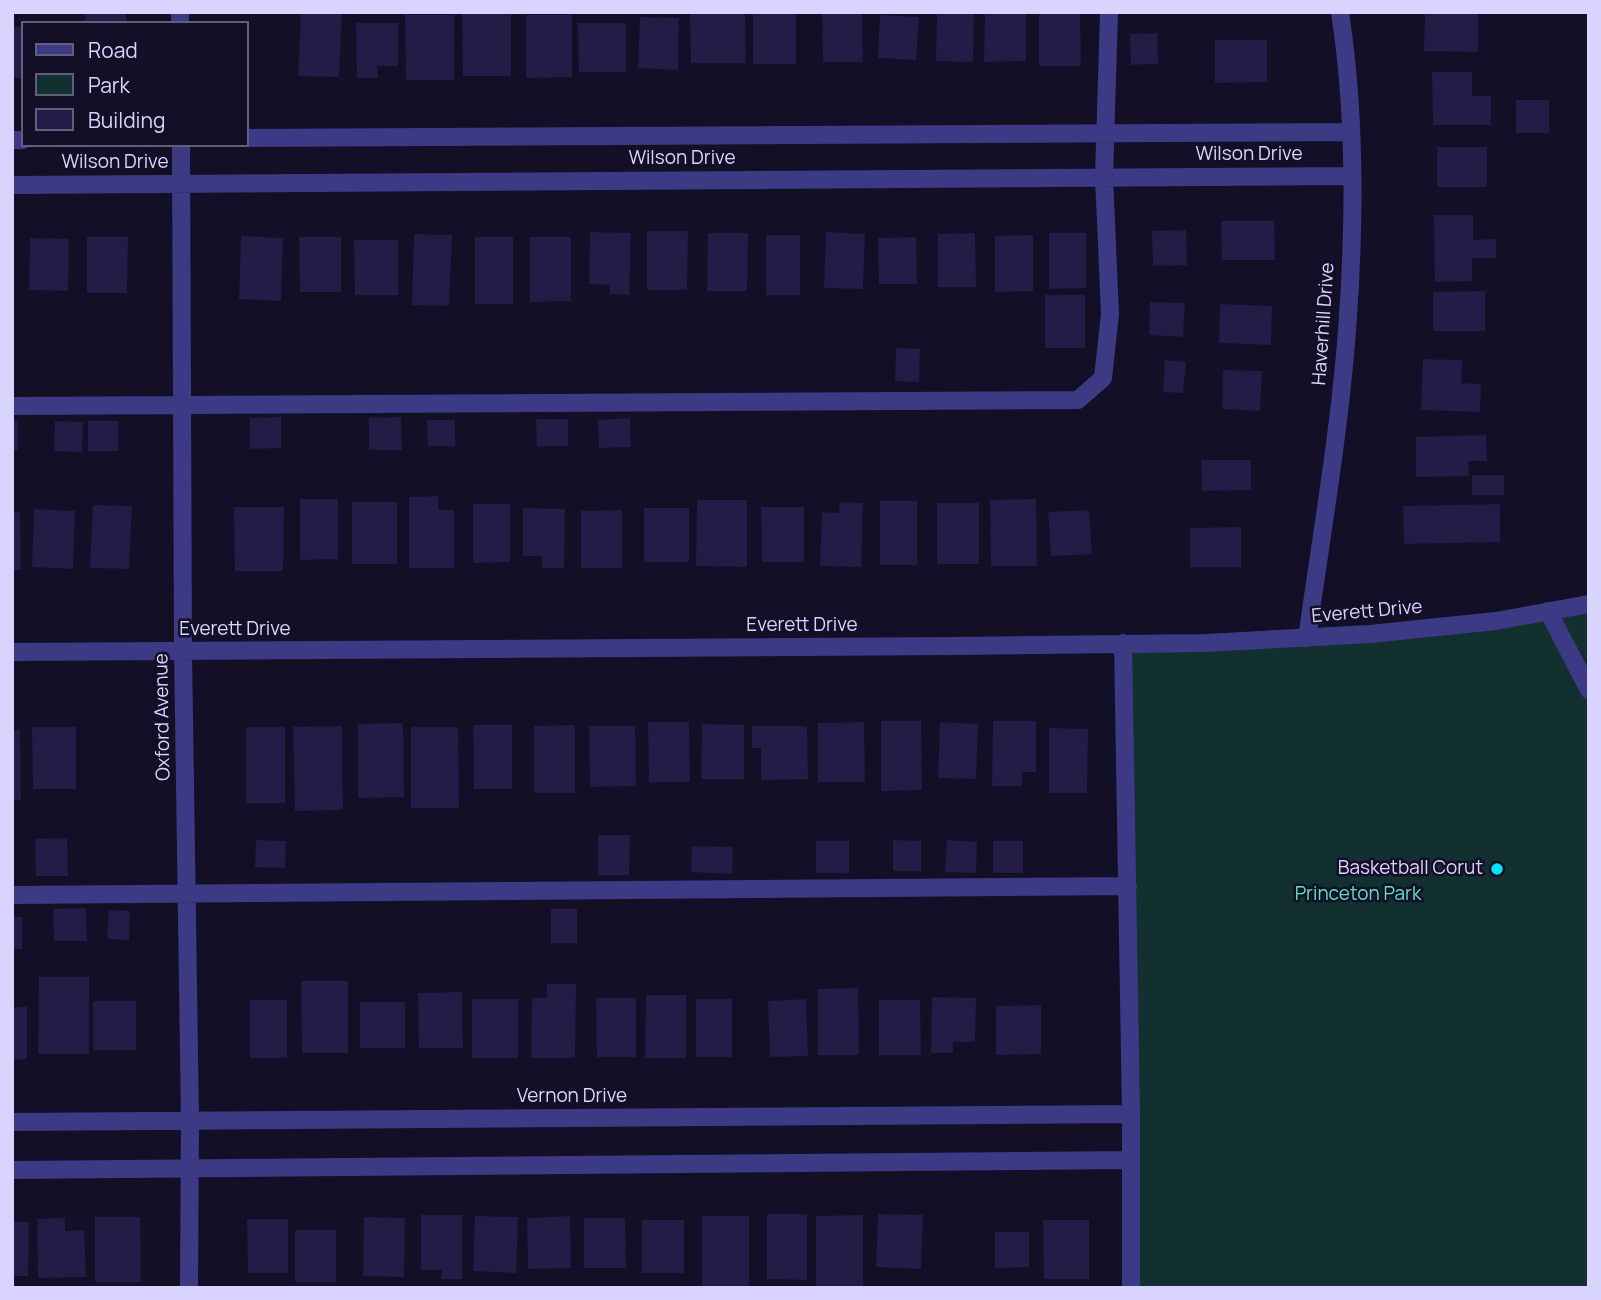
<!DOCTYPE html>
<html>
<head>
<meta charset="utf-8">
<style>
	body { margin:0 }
	#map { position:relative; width:1601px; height:1300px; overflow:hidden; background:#130f26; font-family:Manrope,sans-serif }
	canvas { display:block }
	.frame { position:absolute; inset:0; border:14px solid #d9d4ff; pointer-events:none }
	.legend { position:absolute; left:21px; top:21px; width:228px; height:126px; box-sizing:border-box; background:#130f26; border:2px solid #625e7d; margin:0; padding:9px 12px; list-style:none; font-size:21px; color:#d9d4ff }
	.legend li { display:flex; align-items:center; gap:14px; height:35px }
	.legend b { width:35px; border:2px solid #625e7d }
</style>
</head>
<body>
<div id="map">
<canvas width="1601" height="1300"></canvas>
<div class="frame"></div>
<ul class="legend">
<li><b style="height:9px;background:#3d3a85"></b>Road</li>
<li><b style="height:19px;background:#12302f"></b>Park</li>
<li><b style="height:19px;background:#241b47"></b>Building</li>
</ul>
</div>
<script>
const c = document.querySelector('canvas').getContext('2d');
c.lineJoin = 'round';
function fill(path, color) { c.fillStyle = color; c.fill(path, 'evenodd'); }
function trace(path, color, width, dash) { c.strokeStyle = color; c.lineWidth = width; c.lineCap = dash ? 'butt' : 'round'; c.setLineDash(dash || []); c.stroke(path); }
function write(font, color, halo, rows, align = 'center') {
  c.font = font + ' Manrope,sans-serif'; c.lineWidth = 5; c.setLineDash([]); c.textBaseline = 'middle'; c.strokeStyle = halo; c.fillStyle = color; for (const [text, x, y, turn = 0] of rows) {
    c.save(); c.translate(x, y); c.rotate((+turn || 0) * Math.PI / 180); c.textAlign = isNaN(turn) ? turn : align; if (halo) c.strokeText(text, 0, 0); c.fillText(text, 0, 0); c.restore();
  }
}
fill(new Path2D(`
	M1589,604V1288H1131L1123,643H1206Z`), '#12302f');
fill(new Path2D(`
	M85,12H126V23H85Z
	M301,12H342L339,77L298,76Z
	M462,12H511V76H463Z
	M690,12H745L746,63H691Z
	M753,12H796V64H753Z
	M822,12H862L863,62H823Z
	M937,12H974L973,62L936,61Z
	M985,12H1026V61L984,62Z
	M1039,12H1080L1081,66H1039Z
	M1425,12H1478V52L1424,51Z
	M405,15H454V80H406Z
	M526,15H572V77L526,78Z
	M880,15L919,17L916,60L878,58Z
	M640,17L679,18L678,70L638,68Z
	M356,23H398V66H377L378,78H357Z
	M578,23H626V72H579Z
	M12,27H23V78H12Z
	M1157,33L1158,64L1131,65L1130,34Z
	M1215,40H1267V82L1215,83Z
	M1432,72H1472V96H1491V125H1433Z
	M1516,100H1549V133H1516Z
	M1437,147H1487V187H1437Z
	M1434,215H1473V240L1496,239V258H1472V281L1435,282Z
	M1221,221H1274L1275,260H1222Z
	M1186,230L1187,265L1153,266L1152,231Z
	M647,231H688L687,290H647Z
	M590,232L631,233L629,295L610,294V285L589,284Z
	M826,232L865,234L863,289L824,288Z
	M708,233H748L747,291H707Z
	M975,233L976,287H938V234Z
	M1049,233H1086V288L1049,289Z
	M414,234L452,235L449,306L412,305Z
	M766,235H800V295H766Z
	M1033,235V291L995,292V236Z
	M241,236L283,238L281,301L239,299Z
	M87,237H128L127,293H87Z
	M299,237H341V292H300Z
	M475,237H513V304H475Z
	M530,237H571V301L530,302Z
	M916,237L917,284H879L878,238Z
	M30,238L69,239L68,291L29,290Z
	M354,240H398V295H355Z
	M1485,291V331H1433V292Z
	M1045,295H1085V348H1045Z
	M1150,302L1185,303L1183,337L1149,335Z
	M1220,304L1272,306L1271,345L1219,343Z
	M896,348L920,349L919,382L895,381Z
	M1423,359L1462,360L1461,383L1481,384L1480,412L1421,410Z
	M1165,360L1186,362L1183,393L1163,392Z
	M1223,370L1262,371L1260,411L1222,409Z
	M281,417V448L250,449V418Z
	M401,417L402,450H369V418Z
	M630,418L631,447L599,448L598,420Z
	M536,419H568V446H537Z
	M427,420H455V446H428Z
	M12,421H18V450H12Z
	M55,421L83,422L82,452L54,451Z
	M88,421H118V451H88Z
	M1486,435L1487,461H1468L1469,476L1416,477V437Z
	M1201,460H1251V490L1202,491Z
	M1472,475H1504V495H1472Z
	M438,496V510H454V568H409V497Z
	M300,499H338V559L300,560Z
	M1036,499L1037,566H991L990,500Z
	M697,500H747V567L696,566Z
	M880,501H917V565H880Z
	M352,502H397V564H352Z
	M840,502L863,503L861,567L820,566L822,512L839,513Z
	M937,503H979V564H937Z
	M473,504H510V562L473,563Z
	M1500,504V542L1404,544L1403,506Z
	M93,505L132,506L129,569L90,568Z
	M234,507H284L283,571H235Z
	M761,507H804V562H762Z
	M523,508L565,509L564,568H542V556H523Z
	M644,508H689V562H644Z
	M34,509L75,511L73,569L32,567Z
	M622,510V568H581V511Z
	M1089,510L1092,554L1051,556L1048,512Z
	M20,512L21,570H12V513Z
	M1241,527V567H1190V528Z
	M881,721H921L922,790L881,791Z
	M993,721H1036V772H1022V786H992Z
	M648,722H689L690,782H649Z
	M864,722L865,782H818V723Z
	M940,722L978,724L976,779L938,778Z
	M403,723L404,797L358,798V724Z
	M702,724L744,725V779H701Z
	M473,725H512V789H474Z
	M575,725V793H534V726Z
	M342,726L343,810L295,811L293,727Z
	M589,726H635L636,786L590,787Z
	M752,726H807L808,779L761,780V748H752Z
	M32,727H76V789H33Z
	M246,727H285V803H246Z
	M411,727H458L459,808H411Z
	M1049,728L1088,729L1087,793H1049Z
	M12,730H20L21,800H12Z
	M598,835H630L629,875H598Z
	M67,838L68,876H36L35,839Z
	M256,840L286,841L285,868L255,867Z
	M893,840L921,841V871H893Z
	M947,840L977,842L976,873L945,872Z
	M816,841H849V873H816Z
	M993,841H1023V873H993Z
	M692,846L733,847L732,874L691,872Z
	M86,908L87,941H54L53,909Z
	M551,909H577V943H551Z
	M109,910L130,911L129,940L107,939Z
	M12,917H22V949H12Z
	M39,977H89V1054H38Z
	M301,981H348V1053H302Z
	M547,984H576L575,1058H531L532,998H547Z
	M858,988L859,1055H818V989Z
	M462,992L463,1048H419L418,993Z
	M646,995H686V1058H645Z
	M932,997L976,998L975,1042H953V1053H931Z
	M596,998H636V1057H597Z
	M472,999H518V1058H472Z
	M696,999H732V1057H696Z
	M806,999L808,1056L770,1057L768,1001Z
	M250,1000H287V1058H250Z
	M879,1000H920L921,1055H879Z
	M93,1001H136V1050H93Z
	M360,1002H405V1048H360Z
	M1041,1005V1054L996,1055V1006Z
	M12,1007H27V1059L12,1060Z
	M767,1214H807V1280L767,1279Z
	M878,1214L923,1215L921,1269L876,1267Z
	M421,1215H462V1279H441L442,1270H421Z
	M863,1215V1288H816V1216Z
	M475,1216L518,1217L516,1273L473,1271Z
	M570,1216L571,1268L528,1269L527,1218Z
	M702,1216H749V1288H702Z
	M95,1217H140L141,1282H95Z
	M364,1217L405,1218L404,1277L363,1276Z
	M65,1218V1231L84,1230L86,1277L38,1278L37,1219Z
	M584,1218H625L626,1268H584Z
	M247,1219H288V1273H248Z
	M642,1220H684V1273H642Z
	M1043,1220H1089V1279H1044Z
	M12,1222H29L28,1276H12Z
	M295,1230H336V1282H295Z
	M995,1232H1029V1267L995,1268Z`), '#241b47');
trace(new Path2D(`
	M180,12V23
	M247,138L1351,132
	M12,140H23
	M181,145L183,651L190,1120L189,1288
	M12,185L1351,176
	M12,406L1078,400L1103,378L1110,314L1104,177L1109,12
	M1548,611L1589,690
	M1307,638C1322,531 1341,423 1348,316C1355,216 1355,111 1340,12
	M1123,643L1131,1114V1288
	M12,652L953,646L1206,643L1370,634L1496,621L1589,604
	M12,895L1128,886
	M12,1122L1131,1114
	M12,1170L1131,1160`), '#3d3a85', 18);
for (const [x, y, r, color] of [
	[1497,869,7,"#00e5ff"]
]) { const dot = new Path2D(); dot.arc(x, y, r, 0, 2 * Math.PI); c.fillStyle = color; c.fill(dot); trace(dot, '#130f26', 2.5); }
write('19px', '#d9d4ff', '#130f26', [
	["Wilson Drive",1249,155],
	["Wilson Drive",682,159],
	["Wilson Drive",115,163],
	["Haverhill Drive",1324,324,-86],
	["Everett Drive",1367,612,-5],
	["Everett Drive",802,626],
	["Everett Drive",235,630],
	["Oxford Avenue",163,717,-91],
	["Vernon Drive",572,1097]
]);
write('19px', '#d9d4ff', '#130f26', [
	["Basketball Corut",1483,869]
], 'right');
write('19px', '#5fe0c0', '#130f26', [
	["Princeton Park",1358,895]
]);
</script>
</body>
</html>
